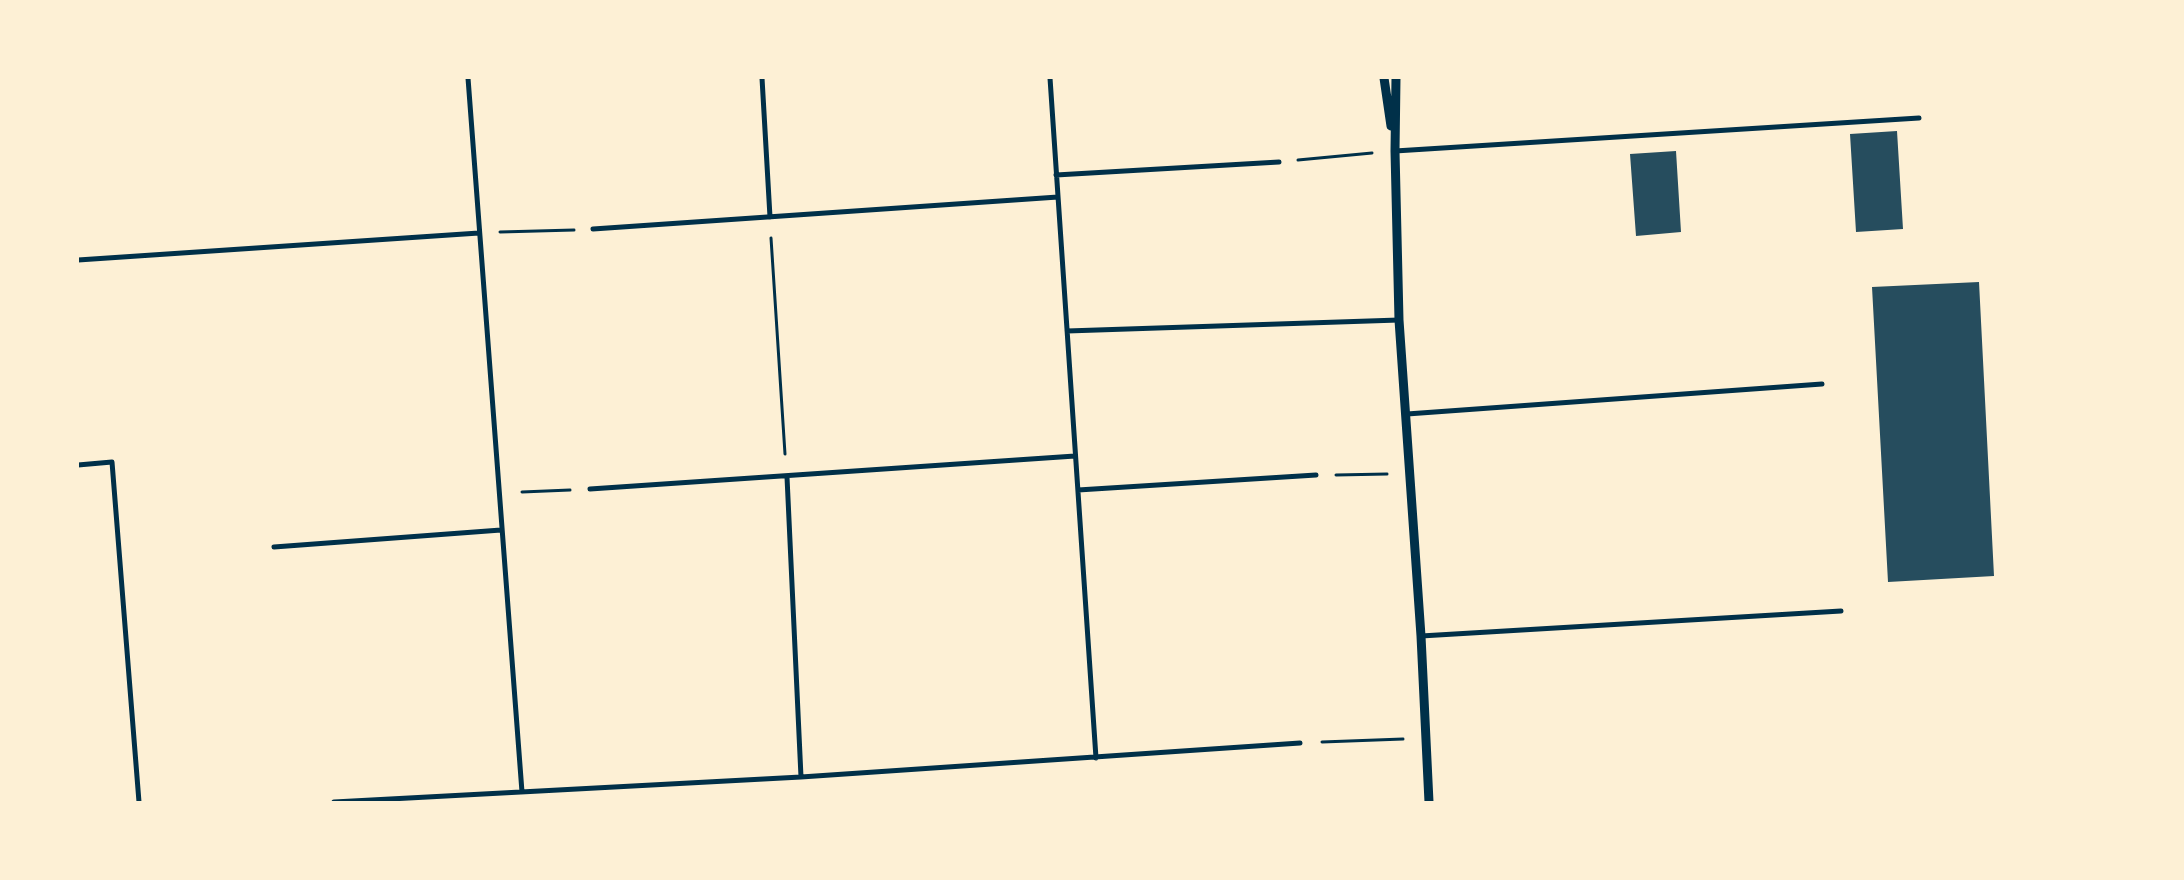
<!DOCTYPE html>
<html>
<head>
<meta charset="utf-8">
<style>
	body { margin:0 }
	#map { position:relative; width:2184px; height:880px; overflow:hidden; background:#fdf0d5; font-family:Helvetica,sans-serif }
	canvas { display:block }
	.frame { position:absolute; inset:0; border:79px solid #fdf0d5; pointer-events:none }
</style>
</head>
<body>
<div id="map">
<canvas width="2184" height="880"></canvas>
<div class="frame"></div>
</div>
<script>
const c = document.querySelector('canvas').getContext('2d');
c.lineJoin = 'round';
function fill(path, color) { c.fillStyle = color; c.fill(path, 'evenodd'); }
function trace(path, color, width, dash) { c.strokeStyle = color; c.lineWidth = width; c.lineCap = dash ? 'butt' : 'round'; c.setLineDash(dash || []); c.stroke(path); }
fill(new Path2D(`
	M1897,131L1903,229L1856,232L1850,134Z
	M1676,151L1681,232L1636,236L1630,154Z
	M1979,282L1994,576L1888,582L1872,287Z`), '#264d5e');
trace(new Path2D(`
	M1298,160L1372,153
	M500,232L574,230
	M771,238L785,454
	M1336,475L1387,474
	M522,492L570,490
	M1322,742L1403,739`), '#003049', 3);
trace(new Path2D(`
	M468,78L522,792
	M762,78L770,217
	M1050,78L1096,758
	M1395,151L1919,118
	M1056,175L1279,162
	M593,229L1058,197
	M78,260L479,233
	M1067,331L1399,320
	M1407,414L1822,384
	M78,465L112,462L139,802
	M787,477L801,777
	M590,489L1075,456
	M1078,490L1316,475
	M274,547L501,530
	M1421,636L1841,611
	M334,802L801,777L1300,743`), '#003049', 5);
trace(new Path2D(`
	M1384,78L1391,126
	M1396,78L1395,151L1399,320L1421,636L1429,802`), '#003049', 9);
</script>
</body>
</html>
